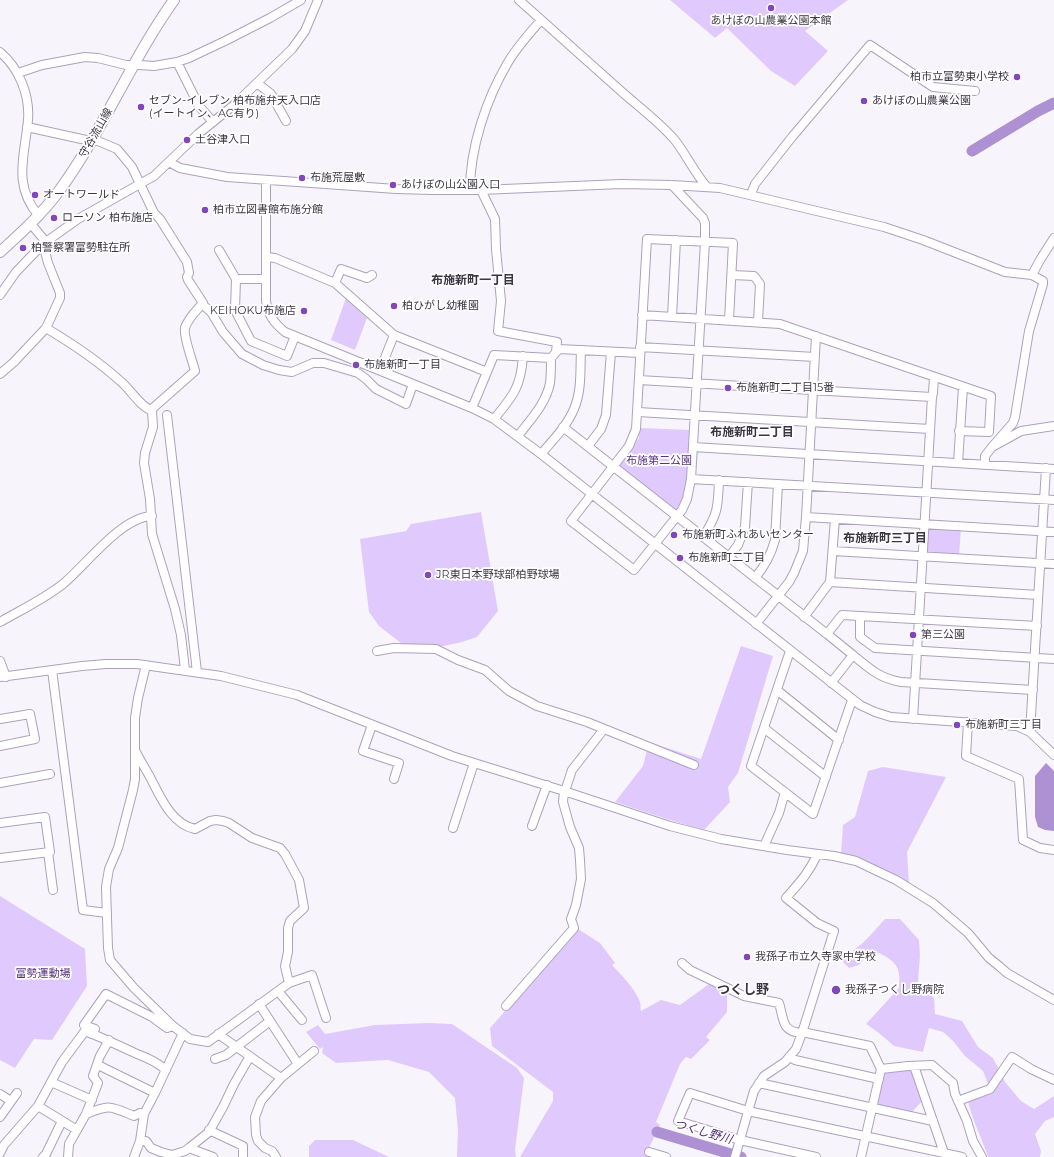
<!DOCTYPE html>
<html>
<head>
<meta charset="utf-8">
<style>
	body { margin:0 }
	canvas { display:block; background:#f7f5fb }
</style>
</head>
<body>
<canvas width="1054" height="1157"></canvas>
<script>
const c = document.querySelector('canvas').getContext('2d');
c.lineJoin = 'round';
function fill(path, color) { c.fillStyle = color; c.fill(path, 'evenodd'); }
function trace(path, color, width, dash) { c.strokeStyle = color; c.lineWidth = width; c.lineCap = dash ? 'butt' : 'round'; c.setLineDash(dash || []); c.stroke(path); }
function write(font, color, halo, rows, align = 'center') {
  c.font = font + ' Montserrat,"Noto Sans JP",sans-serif'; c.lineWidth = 3.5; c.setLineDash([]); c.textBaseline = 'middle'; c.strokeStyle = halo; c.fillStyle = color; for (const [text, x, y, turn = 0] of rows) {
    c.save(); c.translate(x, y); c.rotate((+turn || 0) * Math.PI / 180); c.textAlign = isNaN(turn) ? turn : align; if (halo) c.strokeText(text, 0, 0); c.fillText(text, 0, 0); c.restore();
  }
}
fill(new Path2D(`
	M670,0H848L805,31L828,51L795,86L771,71L727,28L715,38Z
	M346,298L367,318L355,350L331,340Z
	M640,428L689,430C688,457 692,487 677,510L674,509L621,468L620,465L639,438Z
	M481,512L498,611L477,637L462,642L430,649L406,647L379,626L369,612L360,539L406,531L411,524Z
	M928,527L961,529L959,555L927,553Z
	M741,646L773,656L738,773L728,787L730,802L704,830L673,821L615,802L643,766L649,742L701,759Z
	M883,767L946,777L907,852L909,883L868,862L841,853L843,825L855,817L868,771Z
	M0,896L85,949L87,986L52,1040L34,1039L15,1068L0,1060Z
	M885,919H900L919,940L920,955L918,982L934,998L935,1014L962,1021L978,1047L993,1058L1005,1082L1021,1101L1034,1109L1054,1096V1117L1045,1121L1035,1134L1041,1151L1040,1157H988C982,1138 972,1120 968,1101L992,1094L983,1071L965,1056L953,1041L943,1032L929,1028L923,1052L894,1046L879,1033L866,1024L899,988C901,968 897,962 879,953L864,959L859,965L849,968L845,964L839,957C859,951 871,934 885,919Z
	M578,929L600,943L615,963L612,965C622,976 634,987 640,1002C641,1005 640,1008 641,1011L661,1000L680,1005L709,984L727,989V1012L706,1037L710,1040L691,1059L686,1057L680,1064L656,1122L660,1125L646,1154L655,1157H520L553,1101V1092L492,1046L490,1028Z
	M429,1023L452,1024L517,1068L524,1078L515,1150L516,1157H457L458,1130L455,1098L429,1072L388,1060L336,1063L322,1053L323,1047L320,1049L306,1032L318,1025L325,1034L375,1025Z
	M909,1069L912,1070L923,1100L911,1113L877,1105L884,1072Z
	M315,1140H353L389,1157H309V1146Z`), '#e0cafd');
fill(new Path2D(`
	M1046,763L1054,771V831L1045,830L1038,827L1035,817V776Z`), '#ae91d2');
trace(new Path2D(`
	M972,151L1038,111L1054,103
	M657,1132L741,1157`), '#ae91d2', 11);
const minor = new Path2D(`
	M519,0C553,30 587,61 622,92C639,107 658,121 674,139C686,154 694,172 707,187
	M0,52C19,68 30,95 28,120C25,155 12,185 39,216
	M177,62L199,106L213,122
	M18,73L42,65L85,57L98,58L126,65H139L154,66L177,62L189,58L225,41L270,18L301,0
	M257,83L271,94L286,121
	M27,127L86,140L98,141L117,149L132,167L154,213L160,219L187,262L189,273L187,277L188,280L203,303C196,311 188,318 185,328C183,337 193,362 195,371L153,408L152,411
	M169,162L180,168L227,177L396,189L432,190H481L621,184L672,185L720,188L884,227L923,240L1005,272L1032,275L1043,281V284L1029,331L1015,417L1013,423L992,447
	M266,180V301C268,315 274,323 285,332L472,408L494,419L541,454L860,705L875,712L891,717L1017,726L1030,732L1054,755
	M672,185L703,218L705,223V242L691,479L687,499L682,510L634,570L571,521L629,446L636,429L647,239L733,243L729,320
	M470,190C470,148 486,100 507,64C516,48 529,34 541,20
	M481,190L495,219L496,249L501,301L498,331L557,342L556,352
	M751,194L755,184L792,137L870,45L933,87L975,91
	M31,224L46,242
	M219,250L236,279
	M266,257L275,258L335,283
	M372,275L367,278L341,269L335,283L394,335L487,372L494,355L551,358L559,349L640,353
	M732,275L754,276L760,284L758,322
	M1032,275L1040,260L1054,238
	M266,279H236L235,310L251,341L287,356L295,336
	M0,295L16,272L43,244L78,219L154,176L198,134L234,105L292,49L305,31L318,0
	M202,304L211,312L223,332L242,354L263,365L279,370L292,372L313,363H324L358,373L366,379L376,389L406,404L413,384
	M642,315L780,324L991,396L989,432L959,431
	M672,317L676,240
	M46,328C71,343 97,360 119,380C131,389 138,405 152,411L153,427L145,453L144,463L150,499L152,534L175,609L181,635L185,670
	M640,347L815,357
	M380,370L394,335
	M0,374L14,362L46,328L60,298V293L48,263L43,244
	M639,380L932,397
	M472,408L487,372
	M638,412L930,429
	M167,415L197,672
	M494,419C513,396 521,387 523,356
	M563,427L827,634
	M518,436C530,420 546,404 550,383C551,375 551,367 551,358
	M588,446L601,429L606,415L611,352
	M693,447L1054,469
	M541,454C553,440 567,426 574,409C582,391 580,369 581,350
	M958,463L963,387
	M985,464V456L992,447L1021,431L1054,426
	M691,479L1054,500
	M806,517L1054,532
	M703,537C718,514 718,507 719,480
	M833,551L1054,564
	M729,557L738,545L745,527L748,482
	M755,578C765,566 771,555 775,540L778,484
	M830,582L1038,595
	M860,616V637L875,648L1054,659
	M804,617L830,582L835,519
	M0,622C21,610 44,599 63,584C86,565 121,517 152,516
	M756,624L789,582L794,573L803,551L806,517L816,336
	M377,651L394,648L436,649L458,660L485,670L509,691L537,706L587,722L694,765
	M790,651L751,766L813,814L852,700
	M853,655L827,634L842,615L1037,626
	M0,661L6,677
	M146,665L138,698L135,718V779L133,790L118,848L109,869L106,887L108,948L110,960L134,988L173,1026L190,1039L208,1042L289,983L312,975L326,1018
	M52,670L83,910L107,913
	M0,677L82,666L106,664H137L221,676L297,695L452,756L564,791L670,826L721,839L787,850L834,856L856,861L896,880L933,903L968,933L989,958L999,966L1007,973L1054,1000
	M831,683L853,655C870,669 879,678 901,682L1033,690
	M777,690L839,740
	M0,719L30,714L35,739L0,746
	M913,719L932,397L933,393L934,377
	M968,722L966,756L1019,779L1023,840L1040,848L1054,850
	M372,725L363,751L399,763L394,779
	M764,728L826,777
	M1030,732L1046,468
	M136,752C140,760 145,768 150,777C160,796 171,824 195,829L210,821L216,820L223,821L229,823L252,838L280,848L285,854L299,880L304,908L290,921L288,928V952L285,966L289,983
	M0,783L50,774
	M565,791L572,770L604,729
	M0,823L45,817L50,852L0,858
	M532,826L547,785
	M453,828L474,763
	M764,846L779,813L785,792
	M48,852L53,890
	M817,855C808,874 800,882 786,898L817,923L834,931L802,1033H807L870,1046L881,1069L861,1157
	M682,963L690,970L744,996L779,1003C784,1019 781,1032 802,1033L796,1049L790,1056L785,1062L764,1076L754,1091L735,1157
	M278,991L302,1020
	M259,1004L298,1064
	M506,1006L574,928L571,919L576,905L581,879L580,860L579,848L570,827L563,802L564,791
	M95,1029L84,1025L106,994L152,1017L167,1028L173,1026
	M218,1034L281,1078L261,1101L255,1117L256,1135L258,1141L265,1148L272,1151L276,1157
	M789,1057L795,1060L879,1079
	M215,1059L226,1055L270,1021
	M98,1065L155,1093
	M914,1066L944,1153
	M881,1069L908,1066L932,1065L953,1083L955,1094L967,1121L973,1141L982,1157
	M281,1078L314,1051
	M51,1082L92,1100
	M759,1083L933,1121
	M0,1094L11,1101
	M958,1101L990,1089L1012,1057L1031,1069L1054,1080
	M38,1106L77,1130
	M86,1114C110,1104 110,1106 134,1116L140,1113L144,1114
	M0,1117L17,1093
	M209,1130L243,1146V1157
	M140,1141H146L151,1148L161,1152L172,1155L185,1151L189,1148L209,1132L223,1107L234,1084L250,1056
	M189,1148L213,1157
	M649,1152L666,1157
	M0,1153L4,1145L38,1106L62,1062L85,1031C103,1038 120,1046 137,1054C148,1058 157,1062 166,1070
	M43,1157L46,1154L62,1121
	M68,1157L69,1144L86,1114L98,1083L93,1076L100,1056L109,1040
	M134,1157L140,1141L144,1114L155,1093L183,1033
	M816,1157L740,1140L678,1121L690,1093L748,1111L962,1157`);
const major = new Path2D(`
	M0,252C21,233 42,214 59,191C103,131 131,60 174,0`);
trace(minor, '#ada1bd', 10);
trace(major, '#ada1bd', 12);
trace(minor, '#fff', 8);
trace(major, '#fff', 10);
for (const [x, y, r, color] of [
	[771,8,4,"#8246bc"],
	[1017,77,4,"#8246bc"],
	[864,101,4,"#8246bc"],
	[141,107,4,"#8246bc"],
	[187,140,4,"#8246bc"],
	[302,178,4,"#8246bc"],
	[393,185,4,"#8246bc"],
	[35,195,4,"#8246bc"],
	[205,210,4,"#8246bc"],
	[54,218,4,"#8246bc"],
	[23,248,4,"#8246bc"],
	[394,306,4,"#8246bc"],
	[304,311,4,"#8246bc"],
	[356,365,4,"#8246bc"],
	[728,388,4,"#8246bc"],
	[674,535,4,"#8246bc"],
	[680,558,4,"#8246bc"],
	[428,575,4,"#8246bc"],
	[913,635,4,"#8246bc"],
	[957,725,4,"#8246bc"],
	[747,957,4,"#8246bc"],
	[836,990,5,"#8246bc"]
]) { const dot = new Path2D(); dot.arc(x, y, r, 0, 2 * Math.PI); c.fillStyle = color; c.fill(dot); trace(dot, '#fff', 1.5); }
write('11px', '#3b3642', '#fff', [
	["あけぼの山農業公園本館",771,21,"center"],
	["柏市立富勢東小学校",1009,77,"right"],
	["セブン-イレブン 柏布施弁天入口店",149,101],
	["(イートイン、AC有り)",149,114],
	["あけぼの山農業公園",872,101],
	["土谷津入口",195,140],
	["布施荒屋敷",310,178],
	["あけぼの山公園入口",401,185],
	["オートワールド",43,195],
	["柏市立図書館布施分館",213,210],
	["ローソン 柏布施店",62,218],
	["柏警察署富勢駐在所",31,248],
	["柏ひがし幼稚園",402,306],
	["KEIHOKU布施店",296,311,"right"],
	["布施新町一丁目",364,365],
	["布施新町二丁目15番",736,388],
	["布施新町ふれあいセンター",682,535],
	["布施新町二丁目",688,558],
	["JR東日本野球部柏野球場",436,575],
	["第三公園",921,635],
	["布施新町三丁目",965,725],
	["我孫子市立久寺家中学校",755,957],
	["我孫子つくし野病院",845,990]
], 'left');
write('11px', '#3b3642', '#fff', [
	["守谷流山線",96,133,-60]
]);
write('11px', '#593280', '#fff', [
	["布施第二公園",659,461],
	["富勢運動場",43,974]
]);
write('bold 12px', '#3b3642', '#fff', [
	["布施新町一丁目",473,280],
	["布施新町二丁目",752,432],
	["布施新町三丁目",885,538]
]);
write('italic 12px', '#532c79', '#fff', [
	["つくし野川",703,1132,16]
]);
write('bold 13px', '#3b3642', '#fff', [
	["つくし野",743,990]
]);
</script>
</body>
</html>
